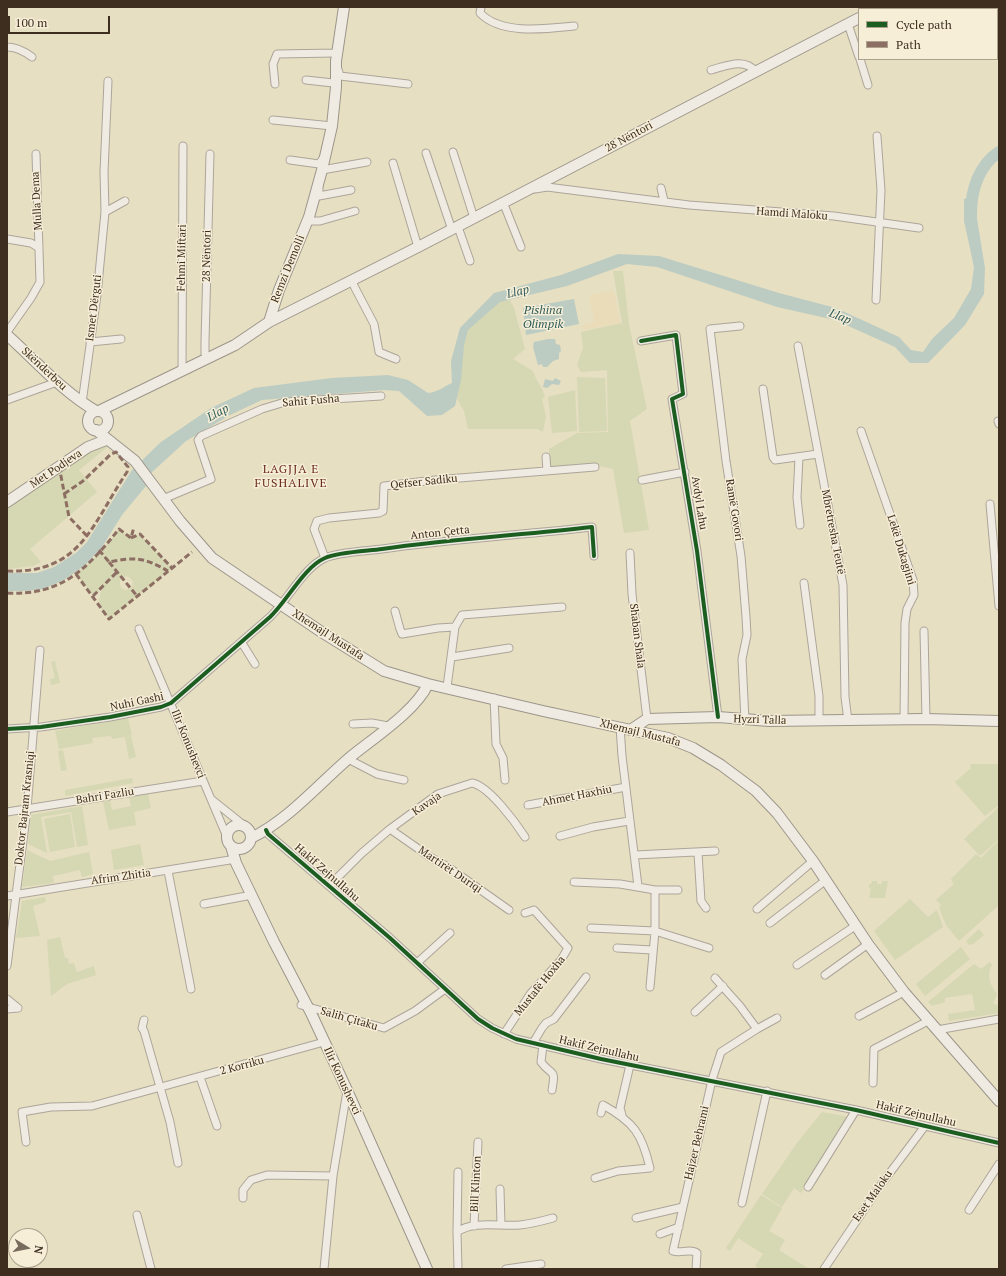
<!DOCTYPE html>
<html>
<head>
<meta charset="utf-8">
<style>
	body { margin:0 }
	#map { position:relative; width:1006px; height:1276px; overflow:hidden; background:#e7e0d1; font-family:"PT Serif",serif }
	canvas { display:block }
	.frame { position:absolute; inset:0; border:8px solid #3d2e20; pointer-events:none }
	.legend { position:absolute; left:858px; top:8px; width:140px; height:52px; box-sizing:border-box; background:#f7eed8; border:1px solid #ada18e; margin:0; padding:5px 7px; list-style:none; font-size:12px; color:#3d2e20 }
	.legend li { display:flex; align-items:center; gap:8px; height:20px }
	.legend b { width:20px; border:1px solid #ada18e }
	.north { position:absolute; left:8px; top:1228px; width:40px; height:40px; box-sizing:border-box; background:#f7eed8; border:1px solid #ada18e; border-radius:50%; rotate:100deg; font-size:11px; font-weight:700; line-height:16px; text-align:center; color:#3d2e20 }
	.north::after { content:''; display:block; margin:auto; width:14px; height:18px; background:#786c5e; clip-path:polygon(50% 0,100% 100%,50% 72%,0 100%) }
	.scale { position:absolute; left:8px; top:16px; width:102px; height:18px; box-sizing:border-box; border:2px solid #3d2e20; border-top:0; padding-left:5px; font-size:12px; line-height:14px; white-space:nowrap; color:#3d2e20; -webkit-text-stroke:3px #f7eed8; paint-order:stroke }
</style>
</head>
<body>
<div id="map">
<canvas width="1006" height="1276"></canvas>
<div class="frame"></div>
<ul class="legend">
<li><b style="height:5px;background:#1b5e20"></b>Cycle path</li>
<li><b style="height:5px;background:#8d6e63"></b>Path</li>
</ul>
<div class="north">N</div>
<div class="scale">100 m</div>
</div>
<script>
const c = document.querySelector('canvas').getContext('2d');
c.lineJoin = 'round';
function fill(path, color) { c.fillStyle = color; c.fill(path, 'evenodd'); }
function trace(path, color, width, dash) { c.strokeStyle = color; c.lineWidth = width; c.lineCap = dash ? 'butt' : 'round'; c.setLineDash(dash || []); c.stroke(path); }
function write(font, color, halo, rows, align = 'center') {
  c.font = font + ' "PT Serif",serif'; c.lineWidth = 3; c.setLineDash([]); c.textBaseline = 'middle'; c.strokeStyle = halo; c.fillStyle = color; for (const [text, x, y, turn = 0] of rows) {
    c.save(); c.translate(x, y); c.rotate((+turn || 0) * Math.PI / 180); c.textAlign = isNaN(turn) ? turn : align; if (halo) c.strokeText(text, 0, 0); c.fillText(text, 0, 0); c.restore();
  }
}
fill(new Path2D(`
	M7,7H999V1269H7ZM859,9H997V59H859ZM16,1236H40V1260H16Z`), '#e6dfc2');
fill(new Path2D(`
	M613,271H623L629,324L647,409L630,421L649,530L624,533L613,469L595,465L550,468L549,449L577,433L608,432L607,370L581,372L577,365L583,348L581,332L622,323Z
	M508,296L514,308L525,349L513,359L533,371C536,381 543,388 545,397L542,399L546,416L543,432L537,429H468L464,411L456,397L464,330L496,299Z
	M577,377L605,378L607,431L579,432Z
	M575,390L577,431L552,433L548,397Z
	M112,437L115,441L79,470L97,492L30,549L41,562L33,566L7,569V507Z
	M119,529L131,538L140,534L172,568L109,619L98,604L102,588L97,593L92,594L76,574L101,552ZM125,576L129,577L133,581L132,587L128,590C122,590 119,587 120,581Z
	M55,661L60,683L51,685L50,679L55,678L51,662Z
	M128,718L132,735L126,737L131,736L136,757L129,759L125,737L112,739L111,736L92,738L93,743L59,749L55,731Z
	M63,750L67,770L61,771L58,751Z
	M970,764H999V805L985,816L955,782L971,768Z
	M132,778L133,783L65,796V790Z
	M148,794L151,808L134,812L136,825L109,830L103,802L110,800L112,810L131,806L129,797Z
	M82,806L88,845L77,847L71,812L41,817L47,853L28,844L31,815Z
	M999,807V839L980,856L964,839Z
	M70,814L75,847L50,852L44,819Z
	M999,840V905L959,941L946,925L939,908L941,905L936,900L954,884L951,879L976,854L981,858Z
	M140,844L144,865L114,870L111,850Z
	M27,850L50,861L89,852L93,874L82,877L80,870L53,876L52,871L54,883L22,887Z
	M872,881H877V884H882V881H888L885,898H869L871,889L869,888V884H871Z
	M45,897L46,902L33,906L40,936L16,938L22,901Z
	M910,899L928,917L937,910L943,927L895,960L874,931Z
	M979,929L984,935L973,944L969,945L966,941Z
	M60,937L65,958H68L69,964L74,963L77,972L94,966L96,975L67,984L51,996L47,940Z
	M961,947L970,959L925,996L916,984Z
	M990,962L992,965C986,974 990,986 997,994L993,1003L999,1006V1013L949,1021L948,1014L975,1010L972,994L945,998V1002L932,1006L928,1002L974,964L981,969Z
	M822,1112L850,1117L801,1193L794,1188L782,1207L762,1194L797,1143Z
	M761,1195L782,1208L769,1231L785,1240L779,1250L809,1269H759L755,1266L763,1254L738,1238L730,1251L726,1248Z`), '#d6d7b3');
fill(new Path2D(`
	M614,291L620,323L583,330L582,325L594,322L589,295Z`), '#eadcb9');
fill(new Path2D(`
	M977,196V219L985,268L984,294L965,325L928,363H910L895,347L835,320L777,307L657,267L627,264L567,286L500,302L468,330L464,345L461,380L455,406L442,415L427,416L399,391L384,390L262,400L230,415L186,441L151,473L146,486L122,515L102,547L84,566L64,580L43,589L27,591H7V573H37L54,567L76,553L87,542L132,470L161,442L211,408L254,388L332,378L388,375L408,380L428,393C438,392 443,387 452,383L451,361L460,328L494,293L561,275L618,254L659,256L779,293L836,308L899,337L911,350L923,352L932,339L954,318L971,289L974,267L964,221V199Z
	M574,299L579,324L526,335L523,308Z
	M548,339H555L556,344L560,345L561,351L559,353V359L553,361L547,367H543L542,364L538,365L533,347L534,342Z
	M555,378L561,381L559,385L552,384L547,388L543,387L545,379L553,381Z`), '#bcccc2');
trace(new Path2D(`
	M971,213C971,190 979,165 999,152`), '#bcccc2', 12);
const street = new Path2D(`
	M481,7L480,13C501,35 545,29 574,26
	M924,7V9
	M848,24L859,57
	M7,47C17,47 24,51 32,57
	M860,59L868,85
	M338,69L340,76L408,84
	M711,70C726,66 745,57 756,72
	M306,80L333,83L336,87
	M275,84L273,64L277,54L335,53L338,47
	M273,120L332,126
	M453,152L474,218
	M426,153L452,230
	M290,160L319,164L324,157
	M393,163L418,247
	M322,170L367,162
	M319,188V196L351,190
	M661,188L664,201
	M535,189L547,187L689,205L834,216L919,228
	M503,202L521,247
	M105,212L125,201
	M309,217L311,221H320L355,211
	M458,227L470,261
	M7,239L31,243L39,248
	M353,279L354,286L374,324L379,352L396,359
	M876,300L881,190L877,136
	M740,326L710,329L726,461L741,556L746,617L747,635L742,659L745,720
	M7,332L31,298L40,282L36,154
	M641,341L676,335L683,394L672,399L697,551L718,717
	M90,342L121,339
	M798,346L843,585L845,697L848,721
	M208,358L205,354V341L210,154
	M182,370L183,146
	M763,389L773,457L775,460L818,454
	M7,400L57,382
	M82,403L97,295L105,212L104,172L108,81
	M998,421L999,424
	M861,431L913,580L914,595L907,609L905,623L904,719
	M546,457L547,471
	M799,457L797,498L800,525
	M642,480L685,472
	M163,499L211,479L198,440L201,436L262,409L285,402L381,396
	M990,504L999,606
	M630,553L632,594L647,719
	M325,558L314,529L317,521L329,518L379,513L383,511L384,486L435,480L595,467
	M804,583L819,696V721
	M395,611L400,629L402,634L438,628L455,627
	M139,629L227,837
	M924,631L926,719
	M242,643L255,664
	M452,657L509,648
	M447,687L455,627L462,615L562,607
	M494,698L496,744L503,758L505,780
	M353,724L372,723L388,726
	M620,727L622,756L638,886
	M7,729L41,727L110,717L161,707L171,703L270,617C287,601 304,567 325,558C338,552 367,551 382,549C452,539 522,535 592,527L594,556
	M348,759L377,774L404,780
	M211,799L246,827
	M528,805L626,787
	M7,812L203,781
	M390,829L430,857L448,867L509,910
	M266,830L268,834L390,938L478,1019L492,1028L516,1039L601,1059L856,1110L999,1143
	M560,836L593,827L629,821
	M698,853L701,901L706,908
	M635,855L715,851
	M168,871L191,989
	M574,882L620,884L655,890H678
	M329,886L362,853L390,829L438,794L472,783C489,786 516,823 525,837
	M7,896L236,859
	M204,904L252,895
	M757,909L813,861
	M770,923L826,880
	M591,928L655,931L709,948
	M617,948L652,950
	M417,963L450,933
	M797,965L855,926
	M7,966L27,809L40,650
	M825,975L868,944
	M715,978L740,1006L757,1029
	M650,987L655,931V890
	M7,999L18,1008
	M301,1005L384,1028L415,1011L445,989
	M7,1009L18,1008
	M695,1012L723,986
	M859,1016L904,992
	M144,1020L142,1028L144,1031L170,1122L178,1163
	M937,1030L999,1019
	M504,1034L531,993L561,960L568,948L534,910L525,913
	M533,1043L542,1028L546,1023L554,1019L586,977
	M543,1045L541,1062C552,1077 556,1067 552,1090
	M200,1077L217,1126
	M873,1083L874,1049L928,1021
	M622,1115L620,1108L630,1065
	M26,1142L22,1112L51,1107L92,1106L324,1042
	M458,1172L457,1232L458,1269
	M595,1178L618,1171L650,1168C642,1134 634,1122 603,1105L601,1113
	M808,1187L856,1110
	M500,1189L501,1225
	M243,1198V1190L251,1180L267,1175L333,1176
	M742,1203L767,1091
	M969,1210L999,1164
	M137,1215L151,1269
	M636,1218L683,1207
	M474,1226L478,1142
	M457,1232C474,1220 500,1227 520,1225C531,1224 542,1221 553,1218
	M660,1234L679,1227
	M324,1269L333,1176L347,1091
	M506,1269L541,1264
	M696,1269L697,1253C690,1248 681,1254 673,1251L712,1080L721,1052L757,1029L777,1018
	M824,1269L880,1186L925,1126`);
const secondary = new Path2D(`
	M876,9L879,7
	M269,322L279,290L309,217L322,170L332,126L336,87V61L344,7
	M7,335C35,360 64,393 96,411
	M99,411L235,345L269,322L418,247L859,18
	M88 421a10 10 0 1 1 20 0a10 10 0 1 1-20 0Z
	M96,430L135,461L180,521L212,558L323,633L384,671L428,684L543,711L668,738L693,748L721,765L756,791L777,813L813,861L868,944L904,992L999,1101
	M7,502L88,447L106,440
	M632,729L647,719L718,717L769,721L926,719L999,721
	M227 837a12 12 0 1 1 24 0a12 12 0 1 1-24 0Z
	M251,838C287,821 318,785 348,759C372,739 416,711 428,684
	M231,846L236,863L274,942L311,1013L347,1090L427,1269`);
trace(street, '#ada599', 9);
trace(secondary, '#9c958a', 12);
trace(street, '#efebe3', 7);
trace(secondary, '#efebe3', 10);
trace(new Path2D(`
	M59,466L69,517L88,537
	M131,538L140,534L172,568
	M99,550L109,562C136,557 143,557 168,571
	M109,562L137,596
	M7,571C81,574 92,524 127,472L128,467L116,452L111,454L83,481L64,494
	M76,574L109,619L192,552
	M7,593C61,596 87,569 119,529L131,538L134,527
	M93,596L117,572`), '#8d6e63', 3, [6, 3]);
trace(new Path2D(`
	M641,341L676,335L683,394L672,399L697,551L718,717
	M7,729L41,727L110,717L161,707L171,703L270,617C287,601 304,567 325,558C338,552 367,551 382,549C452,539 522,535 592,527L594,556
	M266,830L268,834L390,938L478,1019L492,1028L516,1039L601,1059L856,1110L999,1143`), '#1b5e20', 4);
write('11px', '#3d2e20', '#f7eed8', [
	["28 Nëntori",629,137,-28],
	["Mulla Dema",37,201,-93],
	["Hamdi Maloku",792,214,4],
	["28 Nëntori",207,256,-89],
	["Fehmi Miftari",182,258,-89],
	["Remzi Demolli",288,269,-68],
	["Ismet Dërguti",94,308,-83],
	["Skënderbeu",44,369,43],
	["Sahit Fusha",311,401,-5],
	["Met Podjeva",56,469,-34],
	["Qefser Sadiku",424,482,-6],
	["Avdyl Lahu",699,503,81],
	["Ramë Govori",734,510,81],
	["Mbretresha Teutë",833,532,79],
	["Anton Çetta",440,533,-6],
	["Lekë Dukagjini",901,550,73],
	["Xhemajl Mustafa",328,635,33],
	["Shaban Shala",637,636,83],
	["Nuhi Gashi",137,702,-12],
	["Hyzri Talla",760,720,2],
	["Xhemajl Mustafa",640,733,14],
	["Ilir Konushevci",188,744,68],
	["Bahri Fazliu",105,796,-9],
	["Ahmet Haxhiu",577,796,-11],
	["Kavaja",427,804,-34],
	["Doktor Bajram Krasniqi",25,808,-84],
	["Martirët Duriqi",450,870,34],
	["Hakif Zejnullahu",327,873,41],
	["Afrim Zhitia",121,877,-8],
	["Mustafë Hoxha",540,986,-51],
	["Salih Çitaku",349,1019,16],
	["Hakif Zejnullahu",599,1049,13],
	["2 Korriku",242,1066,-15],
	["Ilir Konushevci",342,1081,65],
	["Hakif Zejnullahu",916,1114,13],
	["Hajzer Behrami",697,1143,-77],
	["Bill Klinton",476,1184,-87],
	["Eset Maloku",873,1196,-55]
]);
write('italic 12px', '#2f5d5a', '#f7eed8', [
	["Llap",518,292,-14],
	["Pishina",543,311],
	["Olimpik",543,325],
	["Llap",840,317,21],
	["Llap",218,413,-29]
]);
c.letterSpacing = '1px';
write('12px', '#6b2e1e', '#f7eed8', [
	["LAGJJA E",291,470],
	["FUSHALIVE",291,484]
]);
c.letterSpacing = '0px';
</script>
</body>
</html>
